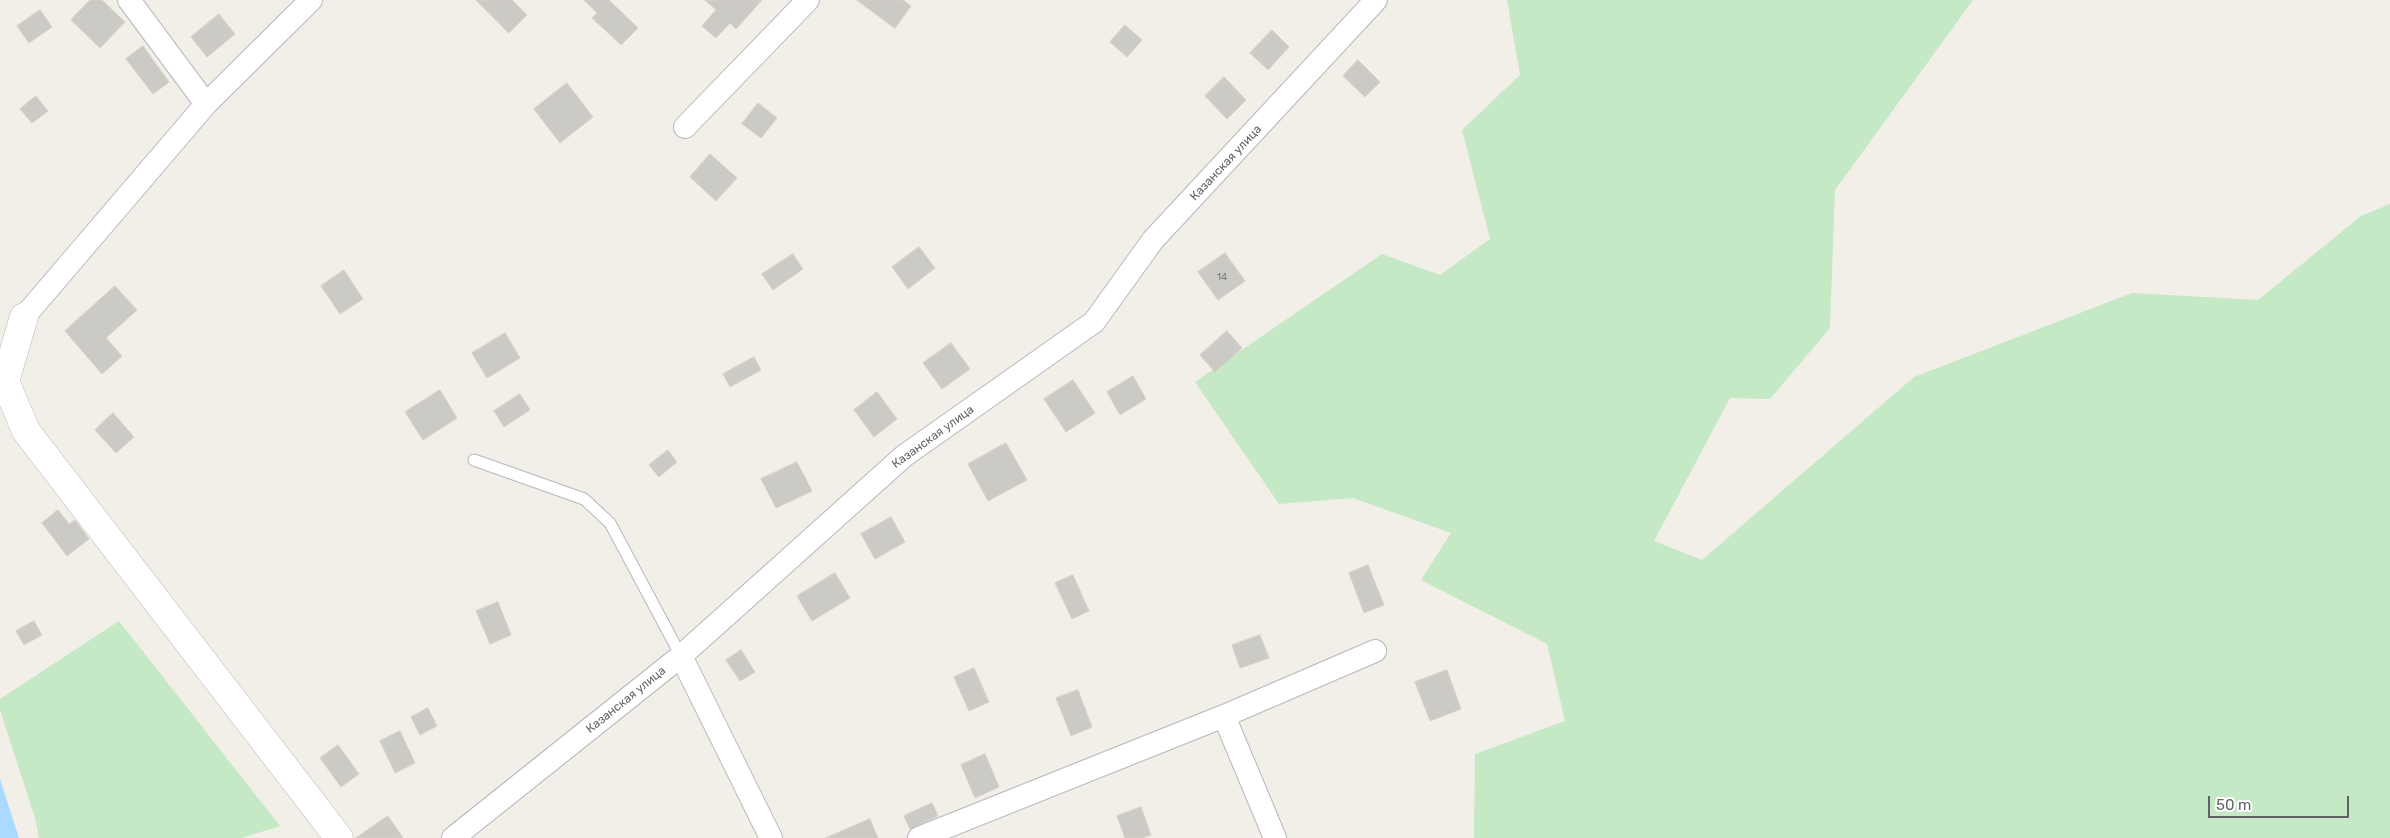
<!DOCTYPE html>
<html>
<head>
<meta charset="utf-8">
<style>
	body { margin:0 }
	#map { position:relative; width:2390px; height:838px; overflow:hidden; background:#f1efe8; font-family:Rubik,sans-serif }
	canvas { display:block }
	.scale { position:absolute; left:2208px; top:796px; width:141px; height:22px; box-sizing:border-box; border:2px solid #5f6368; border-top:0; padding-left:6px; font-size:15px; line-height:18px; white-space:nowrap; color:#5f6368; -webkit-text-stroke:4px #fff; paint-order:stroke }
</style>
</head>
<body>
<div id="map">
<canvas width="2390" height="838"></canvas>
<div class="scale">50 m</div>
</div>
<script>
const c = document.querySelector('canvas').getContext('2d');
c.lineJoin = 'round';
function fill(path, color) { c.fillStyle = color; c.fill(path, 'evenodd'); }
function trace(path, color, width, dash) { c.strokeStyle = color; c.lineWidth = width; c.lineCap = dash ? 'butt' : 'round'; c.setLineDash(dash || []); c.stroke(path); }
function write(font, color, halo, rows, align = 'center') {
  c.font = font + ' Rubik,sans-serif'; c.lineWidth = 5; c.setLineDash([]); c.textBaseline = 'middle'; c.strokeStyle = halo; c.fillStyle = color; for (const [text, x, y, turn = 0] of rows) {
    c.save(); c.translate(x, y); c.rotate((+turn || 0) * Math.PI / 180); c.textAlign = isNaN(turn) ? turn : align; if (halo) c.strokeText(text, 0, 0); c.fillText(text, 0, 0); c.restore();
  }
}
fill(new Path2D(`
	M1507,0H1973L1835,190L1830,328L1770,399L1730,398L1654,541L1702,560L1914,377L2132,293L2258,300L2361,216L2390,204V838H1474L1475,754L1565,721L1547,644L1421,580L1451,533L1353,498L1279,504L1195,382L1382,254L1440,275L1490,239L1462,130L1520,75Z
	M119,621L280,826L242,838H39L35,818L0,710V699Z`), '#c5e8c5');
fill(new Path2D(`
	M0,779L19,838H0Z`), '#aadaff');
const building = new Path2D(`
	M90,0H102L125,22L100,48L71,20Z
	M476,0H512L527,15L509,33Z
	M584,0H609L638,28L621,45L592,18L597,13Z
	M705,0H762L736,29L730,23L716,38L702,26L716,10Z
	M857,0H903L911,6L895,28Z
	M40,10L52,27L29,43L17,26Z
	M219,14L235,34L207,57L191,37Z
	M1125,25L1142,40L1127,57L1110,42Z
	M1272,30L1289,47L1268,70L1250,53Z
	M143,46L169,82L153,94L126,59Z
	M1358,60L1380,82L1365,97L1343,76Z
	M1224,77L1246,100L1227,119L1205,96Z
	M567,83L593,117L560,143L534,109Z
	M36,96L48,111L32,123L20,109Z
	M758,103L777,118L761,138L742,124Z
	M710,154L737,178L716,201L690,177Z
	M919,247L935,268L908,289L892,267Z
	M1225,253L1245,281L1218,300L1198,272Z
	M793,254L803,269L773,290L762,274Z
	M344,270L363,299L340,314L321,286Z
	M115,286L137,310L106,338L122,356L102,374L65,331Z
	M1227,331L1242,348L1215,372L1200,355Z
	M505,333L520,358L487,378L472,353Z
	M951,343L970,369L942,389L923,363Z
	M754,357L761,370L730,387L723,374Z
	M1133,376L1146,399L1120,415L1107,392Z
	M1073,380L1095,413L1066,432L1044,399Z
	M440,390L457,418L423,440L405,412Z
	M877,392L897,419L874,437L854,410Z
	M520,394L530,410L504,427L494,411Z
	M113,413L134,437L116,453L95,430Z
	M1006,443L1027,480L988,501L968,464Z
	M668,450L677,462L659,477L649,465Z
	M797,462L812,491L776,508L761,479Z
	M58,510L69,524L75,520L89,539L67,556L42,523Z
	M891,517L905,542L875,559L861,534Z
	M1368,565L1384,605L1364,613L1349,573Z
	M835,573L850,598L812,621L797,596Z
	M1073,575L1089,611L1072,619L1055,583Z
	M498,602L511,635L490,644L476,611Z
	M34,621L42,635L24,645L16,631Z
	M1260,635L1269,658L1240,668L1232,645Z
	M741,650L755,672L740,681L726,660Z
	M974,668L989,702L969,711L954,677Z
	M1447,670L1461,709L1430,721L1415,682Z
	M1078,690L1092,727L1071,736L1056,698Z
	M428,708L437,726L420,735L411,717Z
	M400,731L415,763L395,773L380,741Z
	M338,745L359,774L341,787L320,758Z
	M985,754L999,787L975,798L961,765Z
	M932,803L938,816L910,829L904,816Z
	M1141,807L1151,835L1143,838H1125L1117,816Z
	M388,816L403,838H356Z
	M870,819L878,838H826Z`);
fill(building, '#cccac5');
trace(building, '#d6d1c6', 1);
const lane = new Path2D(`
	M474,460L584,499L610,523L681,656`);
const street = new Path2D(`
	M129,0L206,104
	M685,127L808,0
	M24,317L206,104L311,0
	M681,656L771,838
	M1224,716L1275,838
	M453,838L681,656L904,456L1094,322L1153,240L1376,0
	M919,838L1224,716L1375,651`);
const secondary = new Path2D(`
	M24,317L5,381L26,431L339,838`);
trace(lane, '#b5b8bc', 13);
trace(street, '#b5b8bc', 24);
trace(secondary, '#b6babf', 29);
trace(lane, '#fff', 11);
trace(street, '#fff', 22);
trace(secondary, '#fff', 28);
write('10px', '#7a7d7f', null, [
	["14",1222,277]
]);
write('12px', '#5f6368', '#fff', [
	["Казанская улица",1226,163,-47],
	["Казанская улица",933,437,-36],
	["Казанская улица",626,700,-39]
]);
</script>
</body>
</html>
